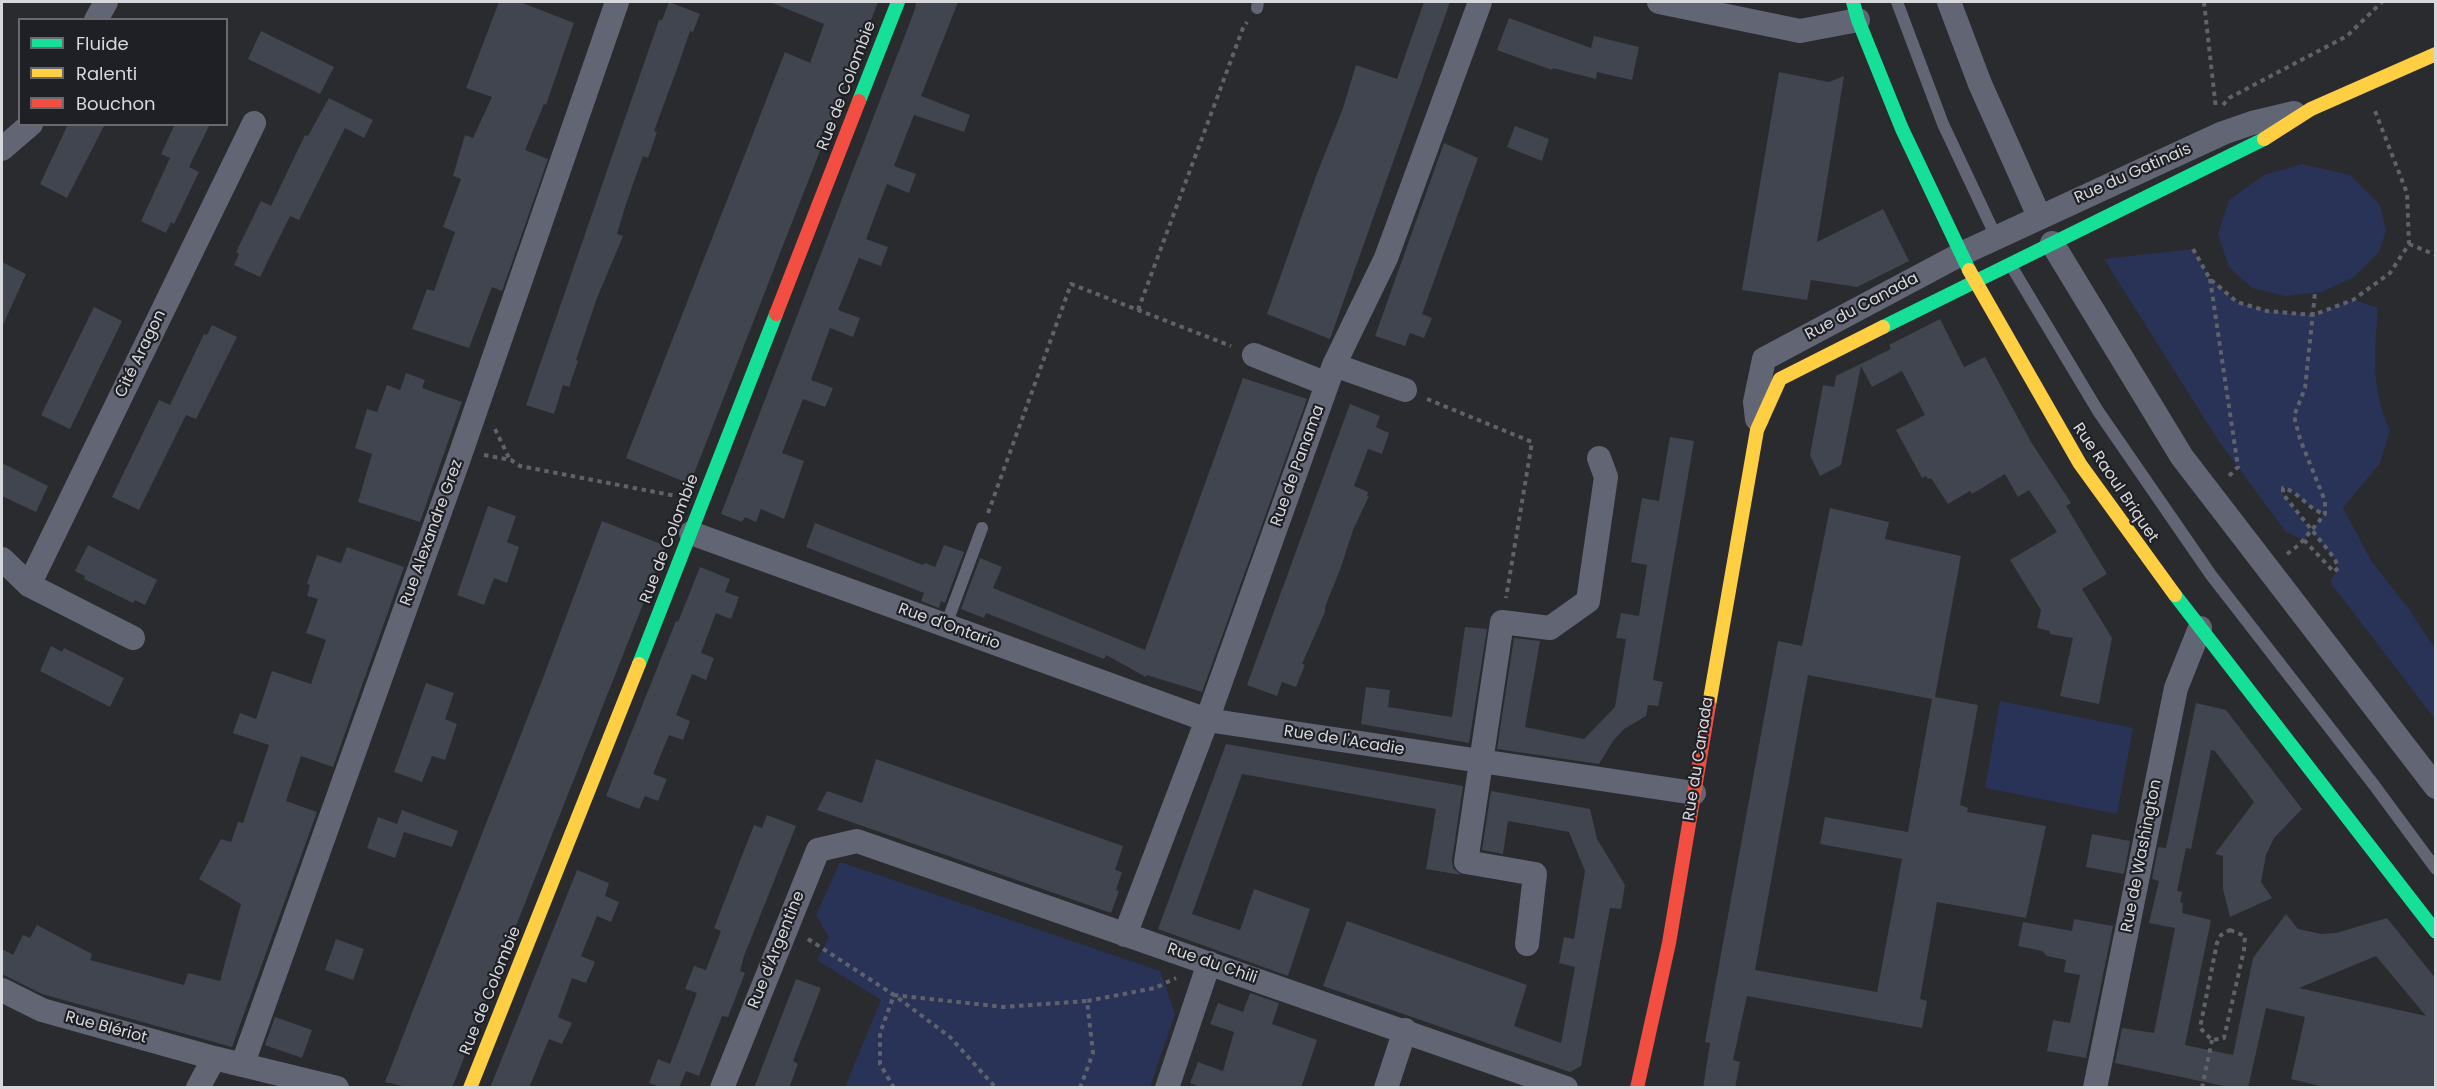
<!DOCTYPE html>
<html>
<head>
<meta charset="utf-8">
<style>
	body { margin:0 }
	#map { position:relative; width:2437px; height:1089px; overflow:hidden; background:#292b2e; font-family:Poppins,sans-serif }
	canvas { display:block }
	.frame { position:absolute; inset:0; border:3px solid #d7d8db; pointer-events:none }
	.legend { position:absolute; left:18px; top:18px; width:210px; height:108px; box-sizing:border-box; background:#1f2025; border:2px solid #696a6e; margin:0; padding:8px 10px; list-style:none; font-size:18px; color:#d7d8db }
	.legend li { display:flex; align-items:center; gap:12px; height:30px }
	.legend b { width:30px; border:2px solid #696a6e }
</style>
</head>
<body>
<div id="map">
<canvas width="2437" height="1089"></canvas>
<div class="frame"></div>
<ul class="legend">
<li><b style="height:8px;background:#16e098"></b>Fluide</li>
<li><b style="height:8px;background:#ffcf43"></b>Ralenti</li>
<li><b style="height:8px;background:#f24e42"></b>Bouchon</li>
</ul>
</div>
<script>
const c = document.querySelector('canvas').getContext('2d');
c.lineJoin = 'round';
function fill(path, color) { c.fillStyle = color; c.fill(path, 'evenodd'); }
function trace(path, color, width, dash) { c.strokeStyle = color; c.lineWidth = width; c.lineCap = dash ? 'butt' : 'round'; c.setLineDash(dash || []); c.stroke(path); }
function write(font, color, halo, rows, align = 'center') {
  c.font = font + ' Poppins,sans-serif'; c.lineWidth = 4.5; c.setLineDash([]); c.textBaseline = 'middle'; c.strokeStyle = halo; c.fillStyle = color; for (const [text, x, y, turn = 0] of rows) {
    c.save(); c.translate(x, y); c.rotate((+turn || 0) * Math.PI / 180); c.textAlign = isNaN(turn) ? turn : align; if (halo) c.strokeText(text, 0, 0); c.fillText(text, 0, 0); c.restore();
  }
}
fill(new Path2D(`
	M2302,164L2350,175L2380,205L2386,231L2379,252L2354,277L2322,292L2285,296L2252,288L2229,267L2218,234L2229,200L2264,175Z
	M2193,249L2210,279L2237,302L2267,311L2313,315L2353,300L2378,308C2375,353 2370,388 2390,430L2380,463L2343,508L2372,562L2409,609L2435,649V719L2330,582L2338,568L2335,559L2311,531L2304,540L2286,532L2218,440L2104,259ZM2284,488C2300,492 2308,510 2324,514L2311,531L2283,494Z
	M2000,701L2133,728L2117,814L1985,788Z
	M840,862L1160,971L1175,1014L1150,1087H845L881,1000L817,960L829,937L816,915Z`), '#293357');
fill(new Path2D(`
	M499,2H520L574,23L546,105L544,104L525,150L548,159L502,291L492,287L469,348L412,329L427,289L434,291L455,232L443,227L461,179L453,176L465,135L473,138L492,97L466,88Z
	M669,2L700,14L693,32L690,31L677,69L654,131L657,132L648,158L643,156L626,204L617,234L623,236L597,298L576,360L578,361L569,387L563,385L554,414L526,405L659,20H662Z
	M770,2H878L690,484L626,458L785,52L810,63L824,24Z
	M916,2H958L921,96L970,115L964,132L914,115L894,166L916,174L909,193L887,184L866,239L888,247L881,266L859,258L838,310L860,318L853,337L830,328L811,380L833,388L829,398L825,407L803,399L782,453L804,461L784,519L761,509L756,522L745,517L742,522L721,514L915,9Z
	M1424,2H1450L1330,339L1267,314L1316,176L1343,108L1356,65L1397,79Z
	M1509,18L1591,48L1594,36L1639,47L1632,80L1597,72L1596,79L1553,68L1552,70L1497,50Z
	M261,31L334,67L320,94L248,59Z
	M1779,72L1829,82L1844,76L1817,242L1883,209L1909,261L1857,287L1811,280L1807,300L1742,290Z
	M329,98L373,120L364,138L345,128L299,220L290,216L260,277L234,265L239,254L236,252L261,201L271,206L305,135L308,136Z
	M68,124H105L67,198L40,184Z
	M175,124H210L189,167L199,172L174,224L171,222L166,233L141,221L170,158L161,154Z
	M1515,126L1549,139L1542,161L1507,147Z
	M1444,143L1478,158L1422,314L1432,318L1424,338L1410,333L1405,346L1375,336Z
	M2,262L26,274L2,327Z
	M94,307L122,321L70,429L41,415Z
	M1940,319L1964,367L1985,357L2031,442L2071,503L2066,506L2107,574L2082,589L2112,638L2099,704L2060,696L2073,638L2050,634V631L2037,628L2041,610L2010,560L2057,532L2029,490L2018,497L2005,474L1972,494L1970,491L1948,504L1931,478L1928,479L1926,476L1922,478L1896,430L1925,415L1902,371L1872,387L1861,366L1841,465L1820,476L1810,455L1823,385L1834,387L1836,376L1891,349L1889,345Z
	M212,325L237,337L196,419L186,415L139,510L112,497L159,400L170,405L204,334L207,335Z
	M406,373L425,380L422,388L462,402L420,522L358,502L372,454L355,448L367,409L377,412L387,385L400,390Z
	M1243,378L1307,399L1202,692L1147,675L1146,677L1106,655L1104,659L986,613L984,618L961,609L980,558L1002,567L993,588L1145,650Z
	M1350,404L1380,416L1376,427L1389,433L1382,454L1368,449L1354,486L1368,492L1367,496H1369L1353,530L1341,567L1325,607V612L1302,664L1305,665L1296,687L1282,682L1277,696L1247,685Z
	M1670,437L1694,441L1653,680L1663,682L1658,706L1648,705L1646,716L1624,729L1613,741L1599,764L1497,749L1514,638L1540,641L1525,727L1584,739L1615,707L1626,639L1616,638L1621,613L1639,616L1647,565L1631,562L1642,498L1659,501Z
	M2,463L48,486L36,512L2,496Z
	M488,506L516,516L507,542L519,547L507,583L494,578L484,605L457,595Z
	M1830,508L1889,522L1885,539L1961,556L1935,697L1978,705L1960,805L1968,808L1967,812L2046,826L2026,918L1937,902L1920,999L1927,1001L1922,1028L1747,996L1733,1060L1740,1062L1735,1088H1703L1710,1043L1705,1042L1778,641L1802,646ZM1808,675L1932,699L1908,832L1825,817L1820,844L1902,859L1877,992L1755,970Z
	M602,521L666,546L452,1088H411L385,1082L543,678Z
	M815,523L923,565L925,563L935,567L944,545L964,552L945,603L941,601L939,608L921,601L924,593L806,547Z
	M88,545L157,580L145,605L135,600L133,603L84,579L85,576L75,571Z
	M347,547L404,567L333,767L301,756L286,801L317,812L232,1047L42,994L2,974V949L13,955L23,935L30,938L37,925L92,954L90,960L184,985L188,973L220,981L241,904L199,879L221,839L231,842L238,822L243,823L269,745L233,733L240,713L256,719L272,671L311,684L326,640L306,633L318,599L307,596L310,585L307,584L317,555L341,563Z
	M700,567L730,579L725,592L739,597L731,619L716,613L701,653L714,658L706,680L692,674L676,715L690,721L683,740L669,735L653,774L667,779L658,801L645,796L639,809L606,796L676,621L678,622Z
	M1465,627L1487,629L1469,743L1361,724L1366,687L1390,690L1388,707L1452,717Z
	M51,646L62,652L64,648L124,678L110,707L40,671Z
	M426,683L454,693L445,719L457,724L445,760L432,756L422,782L394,772Z
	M2196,703L2226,710L2302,809L2274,838L2266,855L2261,882L2272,898L2230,917L2223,889V856L2215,854L2254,802L2215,751L2211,750L2191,849L2186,848L2177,891L2182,892L2180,902L2183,903L2182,913L2211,920L2185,1045L2233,1055L2253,958L2286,914L2298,929L2321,934L2336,933L2387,918L2436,979V1088H2328L2291,1079L2305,1017L2266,1008L2248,1088H2233L2115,1063L2122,1028L2154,1033L2175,928L2149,923L2159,881L2152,879L2158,847L2166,848L2167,843ZM2376,956L2426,1016L2299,988Z
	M1226,744L1463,786L1452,860L1453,868L1461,875L1426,869L1436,809L1242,774L1192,914L1240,930L1254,889L1310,909L1288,976L1158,929Z
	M876,759L1123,846L1115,870L1122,872L1116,890L1119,891L1111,913L817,810L827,791L862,803Z
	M1491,791L1590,809L1597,839L1625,885L1621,909L1610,908L1581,1066L1570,1072L1323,986L1347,921L1527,985L1514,1026L1561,1043L1575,967L1559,963L1564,937L1574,939L1585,871L1569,832L1508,821L1503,854L1482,850Z
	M402,810L458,831L452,847L404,832L395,858L367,848L378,817L397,824Z
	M767,815L796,826L744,956L740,971L745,973L728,1017L722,1016L699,1076L686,1071L679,1088H663L649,1083L658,1059L670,1064L697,993L685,989L694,966L706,970L721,931L714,928L754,825L762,828Z
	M2092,834L2130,841L2124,874L2086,867Z
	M577,870L609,883L605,896L619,902L611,922L597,916L581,956L595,962L586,983L572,978L558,1017L572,1023L562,1044L549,1039L529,1088H490Z
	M2074,919L2113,926L2086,1058L2047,1051L2053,1020L2070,1023L2080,975L2064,972L2066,960L2047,956L2042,951L2018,946L2023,922L2072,931Z
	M336,939L364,949L353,980L325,970Z
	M796,979L821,988L793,1061L798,1064L789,1088H754Z
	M1250,993L1279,1003L1272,1024L1317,1040L1301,1088H1202L1190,1083L1198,1062L1223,1071L1234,1032L1210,1024L1218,1003L1243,1012Z
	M275,1017L312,1030L302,1058L265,1045Z`), '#40454f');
trace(new Path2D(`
	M2204,2L2216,109
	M2223,105L2229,98L2347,36L2382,2
	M2409,244L2436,255
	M2193,249L2210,279L2237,302L2267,311L2313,315L2353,300L2390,273L2409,244L2407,193L2375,111
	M2210,279L2238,467L2227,478
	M1138,310L1243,28L1247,22
	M1427,399L1532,442L1506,598
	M495,429L510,460
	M484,455L511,460L520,466L676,496
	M988,513L1071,284L1231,346
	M2304,540L2334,572L2338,568L2335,559L2283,494V488C2300,492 2308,510 2325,514
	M2287,554L2300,544L2325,514V501L2300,439L2294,416L2305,388L2315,293
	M2230,930L2245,936L2244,950L2224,1038L2212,1040L2200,1028L2217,943L2221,935Z
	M808,939L894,995L950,1037L996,1088
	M894,1088L880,1064V1033L894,995L1003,1007L1087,1001
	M1080,1088L1093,1053L1087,1001L1155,988L1176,978
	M2202,1088L2212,1040`), '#60626b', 4, [4.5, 4.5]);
trace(new Path2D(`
	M1897,2L1943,124L1998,241
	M1257,8L1258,2
	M2010,264L2098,411L2211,575L2374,785L2436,869
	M946,625L982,528`), '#626674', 12);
trace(new Path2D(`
	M1659,2L1800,31L1858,20
	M1949,2L1980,84L2039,216
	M96,20L106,2
	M2,149L31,124
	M2052,243L2182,457L2436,787
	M1254,355L1327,384
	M1334,365L1405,390
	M1757,419L1755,402L1764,359L1961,254L2223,133L2252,123L2294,113
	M691,533L1207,720L1694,793
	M2,559L29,585L133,638
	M29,585L254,123
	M1125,935L1207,720L1334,365L1386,258L1480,2
	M1527,944L1535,874L1466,862L1502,622L1550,628L1588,601L1606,477L1599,458
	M2,990L42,1010L214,1058L337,1088
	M243,1063L457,464L617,2
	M198,1088L214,1058
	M722,1088L818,850L857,841L1566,1088
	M1167,1088L1209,963
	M1386,1088L1405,1030
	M2095,1088L2176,688L2200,628`), '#626674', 24);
trace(new Path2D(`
	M1853,2L1858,20L1902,129L1969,270
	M859,101L898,2
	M1883,327L2264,139
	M2175,595L2436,932
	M639,664L776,314`), '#16e098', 14);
trace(new Path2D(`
	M2264,139L2311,109L2436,54
	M1969,270L2080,464L2175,595
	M1709,705L1757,430L1780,379L1883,327
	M470,1088L639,664`), '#ffcf43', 14);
trace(new Path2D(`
	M776,314L859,101
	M1637,1088L1669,943L1709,705`), '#f24e42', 14);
write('16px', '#d7d8db', '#1f2025', [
	["Rue de Colombie",847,86,-69],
	["Rue du Gatinais",2133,174,-24],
	["Rue du Canada",1862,307,-28],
	["Cité Aragon",141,354,-64],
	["Rue de Panama",1298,466,-70],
	["Rue Raoul Briquet",2115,483,56],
	["Rue Alexandre Grez",432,533,-70],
	["Rue de Colombie",670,539,-69],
	["Rue d'Ontario",949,627,20],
	["Rue de l'Acadie",1344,741,9],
	["Rue du Canada",1699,759,-81],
	["Rue de Washington",2142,856,-79],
	["Rue d'Argentine",777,950,-68],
	["Rue du Chili",1212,964,19],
	["Rue de Colombie",491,991,-68],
	["Rue Blériot",106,1028,15]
]);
</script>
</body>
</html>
